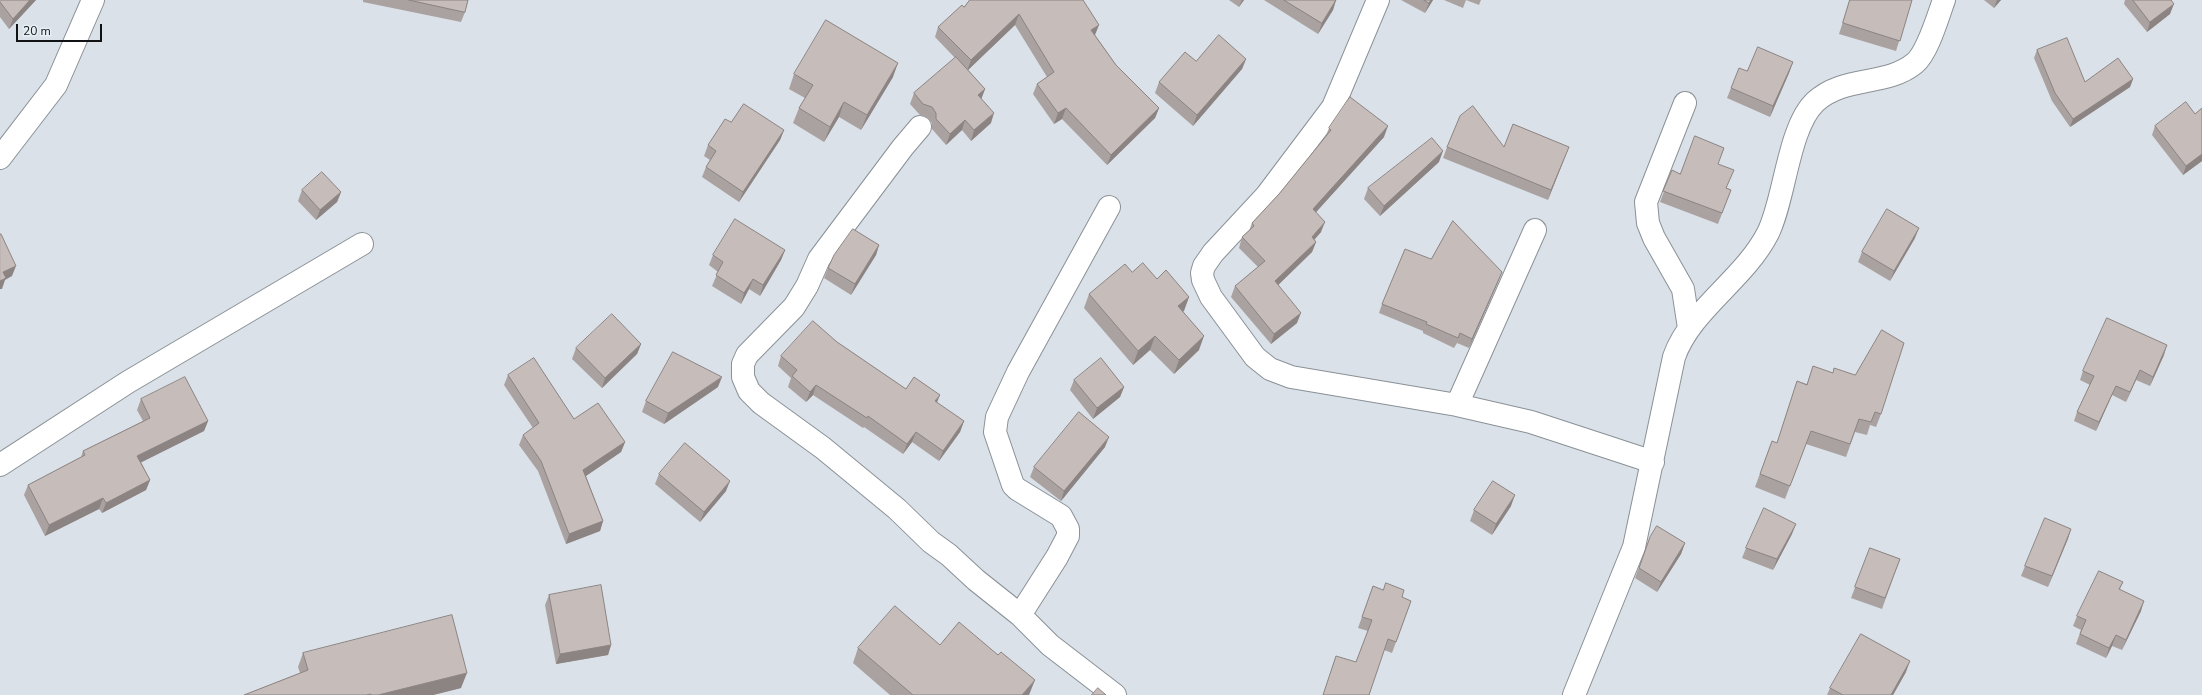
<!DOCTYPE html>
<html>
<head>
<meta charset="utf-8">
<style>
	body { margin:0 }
	#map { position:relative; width:2202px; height:695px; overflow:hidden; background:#dae1e8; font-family:"Nunito Sans",sans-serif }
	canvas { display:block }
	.scale { position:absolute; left:16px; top:24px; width:86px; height:18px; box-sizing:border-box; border:2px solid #101214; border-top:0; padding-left:5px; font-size:12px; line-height:14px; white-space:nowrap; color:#101214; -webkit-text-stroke:3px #e7eff5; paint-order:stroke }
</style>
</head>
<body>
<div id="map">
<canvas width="2202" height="695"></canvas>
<div class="scale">20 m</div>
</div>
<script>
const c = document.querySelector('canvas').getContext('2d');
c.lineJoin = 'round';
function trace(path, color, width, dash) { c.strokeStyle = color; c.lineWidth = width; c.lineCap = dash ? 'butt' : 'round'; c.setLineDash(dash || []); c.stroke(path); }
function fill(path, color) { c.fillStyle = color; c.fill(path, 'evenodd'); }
const minor = new Path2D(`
	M1378,0L1333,107L1266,196L1213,253L1204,266L1202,273L1203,280L1211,297L1255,357L1270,369L1291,377L1457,405L1531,422L1653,462
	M1685,103L1646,202L1648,223L1654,238L1683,289L1689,328
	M920,127L903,147L819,259L807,286L794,307L747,355L743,364V377L749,391L761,403L823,448L897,509L931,542L949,555L976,580L1020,615L1050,645L1115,695
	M0,158L56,85L93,0
	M1457,405L1535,230
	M0,465L128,382L362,244
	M1020,615L1057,557L1068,536V529L1061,516L1017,489L1013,485L995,432L997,417L1018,372L1109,207
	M1574,695L1634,547L1674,357C1691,309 1744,280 1768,233C1785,199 1788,128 1815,102C1844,75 1886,87 1915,63C1928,52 1938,16 1944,0`);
trace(minor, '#8a9197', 24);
trace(minor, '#fff', 22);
fill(new Path2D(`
	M0,0H36L9,29L0,17Z
	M363,0H468L465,12L461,22L363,2Z
	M970,0L1095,35L1116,65L1159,108L1155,118L1107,165L1062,119L1054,124L1033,94L1037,84L1047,77L1015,25L968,70L985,89L981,99L991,123L971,141L962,130L946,145L932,129V123L928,118L920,115L910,104L914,93L955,58L935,37L938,27L964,7Z
	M1229,0H1244L1239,7Z
	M1264,0H1336L1333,10L1318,34Z
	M1401,0H1433L1425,13Z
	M1444,0H1481L1479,5L1466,0L1463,8Z
	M1850,0H1912L1896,51L1839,34Z
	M1984,0H2001L1994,8Z
	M2125,0H2171L2170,14L2147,32L2124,4Z
	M2037,50L2085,82L2133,79L2130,87L2070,127L2052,101L2034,58Z
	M1246,59L1242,69L1193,126L1155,93L1159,82L1196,61Z
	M1793,62L1789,73L1770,117L1727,98L1731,88L1747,71Z
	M794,74L893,77L861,130L839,117L824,142L793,123L799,108L805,98L789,89Z
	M2202,108V161L2183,175L2152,135L2155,126L2195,114Z
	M731,122L784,130L780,140L739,202L702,177L706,167L710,160L704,156L708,145Z
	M1329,128L1384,137L1316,212L1321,232L1314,240L1316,242L1312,252L1278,285L1297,323L1271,344L1231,297L1235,286L1258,267L1239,248L1242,237L1249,231L1252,223L1279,194L1325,138Z
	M1447,147H1569L1548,200L1443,158Z
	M1439,162L1380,216L1364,199L1368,188Z
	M1718,164L1727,188L1731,190L1718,224L1660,202L1672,170L1680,174Z
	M302,190L341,192L337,202L316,220L298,201Z
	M1915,238L1890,281L1858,262L1862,252Z
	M879,245L876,255L851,295L824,278L828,268Z
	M785,250L781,260L760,296L749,289L741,304L712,286L718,272L709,265L713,255Z
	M1431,259L1502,272L1498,282L1469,348L1457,343L1454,348L1423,333V331L1379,313L1382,304Z
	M1132,272L1157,279L1189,297L1183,312L1199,350L1174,374L1150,350L1133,365L1084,308L1089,294Z
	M837,342L906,389L937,403L964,421L960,432L939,461L912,442L903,454L864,427L863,428L813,395L806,402L788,387L791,378L778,366L781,356Z
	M641,344L637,354L602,388L572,359L576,348Z
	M2164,355L2150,386L2136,380L2126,402L2112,395L2096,431L2074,421L2077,412L2090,385L2080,380L2083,371Z
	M1813,366L1881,414L1876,427L1870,425L1867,435L1855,432L1846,457L1806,444L1785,499L1755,487L1772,441L1777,443L1797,381L1807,384Z
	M508,375L574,419L625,442L621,452L586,476L603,521L600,531L566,544L538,471L519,445L523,435L533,428L504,385Z
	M1074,380L1124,387L1120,397L1093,419L1070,390Z
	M718,387L664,424L642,412L646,401Z
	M141,399L208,421L204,431L141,462L150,480L146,490L102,513L99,509L45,536L24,495L28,485L81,457L83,451L143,421L137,410Z
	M1105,447L1061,501L1030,477L1034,467Z
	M659,474L726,491L700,522L655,484Z
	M1511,506L1492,535L1470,521L1474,510Z
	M2071,529L2048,587L2021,576L2025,566Z
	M1792,534L1773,570L1742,558L1746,548Z
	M1650,537L1685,543L1681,554L1657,592L1635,578Z
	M1870,548L1900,559L1882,609L1851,598Z
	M2123,582L2120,589L2141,611L2122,650L2112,646L2106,658L2076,644L2081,630L2073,626L2077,616Z
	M1373,586L1411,601L1392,653L1384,650L1356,662L1368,631L1358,628Z
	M549,595L611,645L608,655L556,664L545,605Z
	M940,645L1029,695H890L853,663L858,648Z
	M303,653L461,688L433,695H244L300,673L298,667Z
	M1906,672L1893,695H1827L1830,688Z`), '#aaa2a0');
fill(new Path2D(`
	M30,0H36L9,29L13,19Z
	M1242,0H1244L1239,7Z
	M1336,0L1333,10L1318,34L1322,23Z
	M1431,0H1433L1425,13L1429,3Z
	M1997,0H2001L1994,8Z
	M2174,4L2170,14L2147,32L2150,22Z
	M1019,14L1015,25L967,71L971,60Z
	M1099,25L1095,35L1087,40L1091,30Z
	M1246,59L1242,69L1193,126L1197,115Z
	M1793,62L1789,73L1770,117L1773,106Z
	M898,63L893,77L861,130L867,115Z
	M2133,79L2130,87L2070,127L2073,119Z
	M985,89L981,100L978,95Z
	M844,102L839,117L824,142L830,127Z
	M1066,108L1062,119L1054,124L1058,113Z
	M1159,108L1155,118L1107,165L1111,155Z
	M994,113L991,123L971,141L974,130Z
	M965,120L962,130L946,145L950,134Z
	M1388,126L1384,137L1309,220L1313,209Z
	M784,130L780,140L739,202L743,192Z
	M1569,147L1565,157L1548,200L1551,190Z
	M1443,151L1439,162L1380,216L1384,206Z
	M2202,154V161L2183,175L2186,166Z
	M341,192L337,202L316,220L320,210Z
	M1325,222L1321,232L1308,247L1312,237Z
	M1919,228L1915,238L1890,281L1894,271Z
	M1316,242L1312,252L1271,292L1275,281Z
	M879,245L876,255L851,295L855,284Z
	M785,250L781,260L760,296L763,285Z
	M16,266L12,276L5,280L2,289H0V280L3,272Z
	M1502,272L1498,282L1469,348L1472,339Z
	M753,279L749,289L741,304L744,293Z
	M1189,297L1184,311L1173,320L1178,306Z
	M1301,313L1297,323L1271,344L1274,334Z
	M1155,336L1150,350L1133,365L1138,351Z
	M1204,336L1199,350L1174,374L1179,360Z
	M641,344L637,354L602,388L605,378Z
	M2167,345L2164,355L2150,386L2153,377Z
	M2140,370L2136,380L2126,402L2130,392Z
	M722,377L718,387L664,424L668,413Z
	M816,385L813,395L806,402L810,392Z
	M2116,386L2096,431L2099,422Z
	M1124,387L1120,397L1093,419L1097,408Z
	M940,395L936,405L935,401Z
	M208,421L204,431L134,466L137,456Z
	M964,421L960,432L939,461L943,451Z
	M916,432L912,442L903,454L907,444Z
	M1109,437L1105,447L1061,501L1064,491Z
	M625,442L621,452L580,480L583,470Z
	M150,480L146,490L102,513L106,503Z
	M730,481L726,491L700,522L704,512Z
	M1515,495L1511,506L1492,535L1496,524Z
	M103,498L99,509L45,536L49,525Z
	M603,521L600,531L566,544L569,534Z
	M1796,524L1792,534L1773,570L1777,559Z
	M2071,529L2068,539L2048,587L2052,576Z
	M1685,543L1681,554L1657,592L1661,582Z
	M2144,601L2141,611L2122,650L2126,640Z
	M2116,635L2112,646L2106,658L2109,648Z
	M611,645L608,655L556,664L560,654Z
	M1910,661L1906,672L1893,695H1891Z
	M467,673L461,688L433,695H378Z
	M1035,680L1029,695H1022Z`), '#8b8482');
const building = new Path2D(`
	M0,0H30L13,19L0,2Z
	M409,0H468L465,12Z
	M970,0H1083L1099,25L1091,30L1116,65L1159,108L1111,155L1066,108L1058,113L1037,84L1054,72L1019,14L971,60L938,27L962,5L964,7Z
	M1284,0H1336L1322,23Z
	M1424,0H1431L1429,3Z
	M1850,0H1912L1900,41L1843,23Z
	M2133,0H2171L2174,4L2150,22Z
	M826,20L898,63L867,115L844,102L830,127L799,108L813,85L794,74Z
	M1219,35L1246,59L1197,115L1159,82L1185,52L1196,61Z
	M2067,38L2085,82L2118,58L2133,79L2073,119L2055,93L2037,50Z
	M1758,47L1793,62L1773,106L1731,88L1739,68L1747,71Z
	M956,57L985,89L978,95L994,113L974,130L965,120L950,134L936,119V113L932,107L923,104L914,93Z
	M1350,97L1388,126L1313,209L1325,222L1312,237L1316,242L1275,281L1301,313L1274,334L1235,286L1265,261L1242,237L1254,226L1252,223L1279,194L1331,130L1329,128Z
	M2186,102L2195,114L2202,108V154L2186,166L2155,126Z
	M744,104L784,130L743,192L706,167L716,151L708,145L725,119L731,122Z
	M1473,106L1504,147L1513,124L1569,147L1551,190L1447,147L1460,116Z
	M1695,136L1724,148L1718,164L1734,170L1726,188L1731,190L1722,213L1663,191L1672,170L1680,174Z
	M1432,138L1443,151L1384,206L1368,188Z
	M322,172L341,192L320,210L302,190Z
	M1887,209L1919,228L1894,271L1862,252Z
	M735,219L785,250L763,285L753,279L744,293L716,275L723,262L713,255Z
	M1453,221L1502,272L1472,339L1460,333L1458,338L1426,324L1427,322L1382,304L1405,249L1431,259Z
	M853,229L879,245L855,284L828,268L834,255Z
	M0,234H1L16,266L3,272L6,278L0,281Z
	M1143,263L1157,279L1166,270L1189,297L1178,306L1204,336L1179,360L1155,336L1138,351L1089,294L1125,264L1132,272Z
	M612,314L641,344L605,378L576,348Z
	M2107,318L2167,345L2153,377L2140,370L2130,392L2116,386L2099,422L2077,412L2094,376L2083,371Z
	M813,321L837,342L906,389L914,377L940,395L935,401L964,421L943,451L916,432L907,444L868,416L867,418L816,385L810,392L792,376L797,370L781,356Z
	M1882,330L1904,343L1881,414L1875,412L1871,422L1859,419L1850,444L1811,431L1790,486L1760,474L1772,441L1777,443L1797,381L1807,385L1813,366L1833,373L1834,368L1855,375Z
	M673,352L722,377L668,413L646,401Z
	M534,358L574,419L598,403L625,442L583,470L603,521L569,534L541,461L523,435L539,423L508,375Z
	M1101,358L1124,387L1097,408L1074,380Z
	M185,377L208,421L137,456L150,480L106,503L103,498L49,525L28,485L85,455L83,451L150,418L141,399Z
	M1079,412L1109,437L1064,491L1034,467Z
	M685,443L730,481L704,512L659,474Z
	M1493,481L1515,495L1496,524L1474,510Z
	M1764,508L1796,524L1777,559L1746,548Z
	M2045,518L2071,529L2052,576L2025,566Z
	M1657,526L1685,543L1661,582L1639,568L1650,537Z
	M1870,548L1900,559L1885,598L1855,587Z
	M2099,571L2123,582L2119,589L2144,601L2126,640L2116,635L2109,648L2080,634L2086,620L2077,616Z
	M1386,583L1404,590L1402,597L1411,601L1396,642L1388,639L1369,695H1323L1336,656L1356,662L1372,620L1362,617L1373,586L1383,590Z
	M601,585L611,645L560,654L549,595Z
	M895,606L940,645L959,622L998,655L1001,652L1035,680L1022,695H913L858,648Z
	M452,615L467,673L378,695H371V694L366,695H244L308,670L303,653Z
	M1861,634L1910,661L1891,695H1843L1830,688Z
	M1098,688L1106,695H1092Z`);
fill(building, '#c6bcba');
trace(building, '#8b8482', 1);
</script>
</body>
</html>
